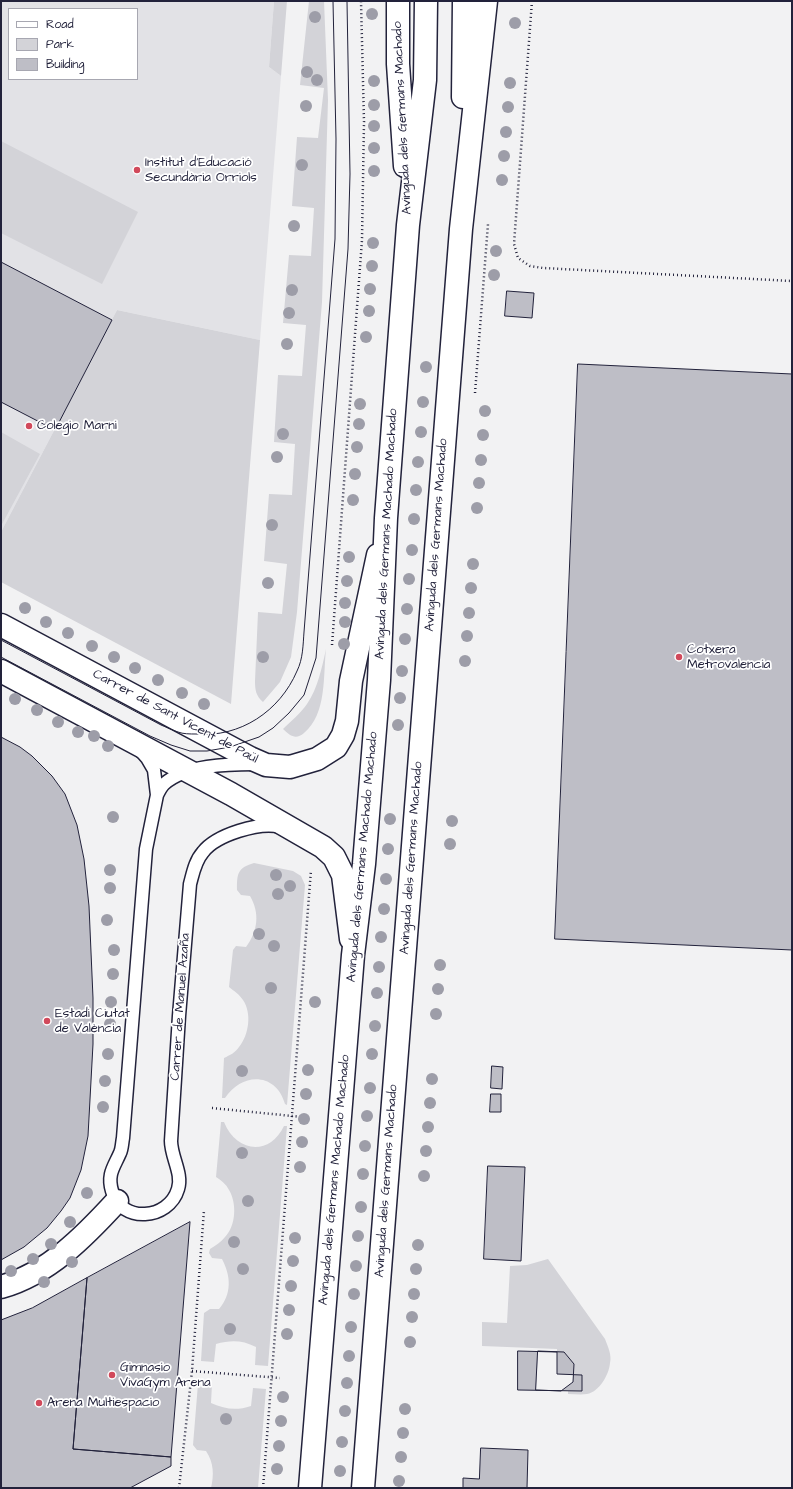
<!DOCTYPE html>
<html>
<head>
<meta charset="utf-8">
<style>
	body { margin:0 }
	#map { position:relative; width:793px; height:1489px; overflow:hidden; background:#f2f2f3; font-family:"Architects Daughter",sans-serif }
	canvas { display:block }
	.frame { position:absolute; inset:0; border:2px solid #22223b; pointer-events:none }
	.legend { position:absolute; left:8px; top:8px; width:130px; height:72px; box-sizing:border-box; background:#fff; border:1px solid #a7a7b1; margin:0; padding:5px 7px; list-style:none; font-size:12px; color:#22223b }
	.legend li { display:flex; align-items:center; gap:8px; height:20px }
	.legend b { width:20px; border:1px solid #a7a7b1 }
</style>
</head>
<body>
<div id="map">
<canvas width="793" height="1489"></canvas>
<div class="frame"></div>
<ul class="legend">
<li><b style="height:5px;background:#fff"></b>Road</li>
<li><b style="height:11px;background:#d3d3d8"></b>Park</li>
<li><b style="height:11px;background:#bebec6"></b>Building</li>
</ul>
</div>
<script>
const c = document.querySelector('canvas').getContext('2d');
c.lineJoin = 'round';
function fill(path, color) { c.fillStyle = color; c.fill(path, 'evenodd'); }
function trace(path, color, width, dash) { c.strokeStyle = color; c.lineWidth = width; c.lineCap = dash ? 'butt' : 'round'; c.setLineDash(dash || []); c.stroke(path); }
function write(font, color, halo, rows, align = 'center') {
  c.font = font + ' "Architects Daughter",sans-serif'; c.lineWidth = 3.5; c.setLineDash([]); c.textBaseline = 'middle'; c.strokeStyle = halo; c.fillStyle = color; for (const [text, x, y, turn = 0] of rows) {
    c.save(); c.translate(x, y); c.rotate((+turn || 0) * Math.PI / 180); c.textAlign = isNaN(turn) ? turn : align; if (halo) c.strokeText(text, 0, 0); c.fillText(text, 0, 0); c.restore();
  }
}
fill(new Path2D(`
	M1,1H274L269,67L281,76L260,340L117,310L1,532ZM9,9H137V79H9Z`), '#e2e2e6');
fill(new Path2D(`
	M274,1H287L281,76L269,67Z
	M309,1H324L328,100L322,302L297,612L291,657L280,682L263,702C256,696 255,690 255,681L258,612L282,614L287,564L264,561L269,494L292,495L295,444L274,442L278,375L302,376L306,325L283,323L289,255L311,256L314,208L292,206L297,137L318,138L324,88L300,85Z
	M1,141L138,212L102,284L1,233Z
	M117,310L260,340L231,704L1,582V532Z
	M1,432L40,454L1,526Z
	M326,649C323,676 327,714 304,733C296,740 290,736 283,729C291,721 301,713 307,704C318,688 322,667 326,649Z
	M254,863L293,871L301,876L305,885L287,1105L285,1104C276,1072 242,1072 225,1098H222L224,1058C230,1055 235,1053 239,1047C249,1035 252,1013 243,1000C239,994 234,991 229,987L233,950L236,946L246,947C258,931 260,913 250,896L241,895L237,890C237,874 237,868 254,863Z
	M221,1122H224C236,1152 269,1157 284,1126H287L268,1366L255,1365L256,1347C242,1340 231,1340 216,1344L214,1362L201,1361L204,1313L210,1309H219C232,1294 231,1276 222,1259L212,1258L209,1253L210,1249C216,1245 221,1242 225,1237C236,1226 237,1203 229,1190C226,1184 221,1180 216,1177Z
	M548,1259L605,1339C608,1347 612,1355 610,1363C609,1375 599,1392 587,1394C581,1395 574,1394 568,1394V1391H582V1375L557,1374V1349L482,1346V1322L507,1323L510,1266L527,1265Z
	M198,1384H212L211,1403C225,1409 236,1411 251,1406L253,1388L266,1389L258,1488H211C214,1475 214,1463 206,1451L197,1450L193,1445Z`), '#d3d3d8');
const building = new Path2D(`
	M1,262L112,320L55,430L1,402Z
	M507,291L534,293L532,318L505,316Z
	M578,364L792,374V950L555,939Z
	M1,737L20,747L32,756L52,776L65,794L77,825L84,859L89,906L93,998V1044L88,1136L81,1170L70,1198L61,1211L47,1228L24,1247L1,1260Z
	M492,1066L503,1067L502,1089L491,1088Z
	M491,1094H501V1112H490Z
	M488,1166L525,1167L521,1261L484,1259Z
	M190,1222L171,1457L73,1449L87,1278Z
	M87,1278L73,1449L171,1457V1466L130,1488H1V1320L32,1308Z
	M518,1351L557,1352V1374L582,1375V1391L518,1390Z
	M538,1351L564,1352L574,1364L573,1382L561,1391L536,1390Z
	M481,1448L528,1450L527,1488H463V1478L479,1479Z`);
fill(building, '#bebec6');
trace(building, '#22223b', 1);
const lane = new Path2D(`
	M140,750L147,758L154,770L157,795L146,849L123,1138C122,1143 122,1149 120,1153C114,1167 107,1174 112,1191C121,1224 169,1220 178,1189C183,1174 171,1157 171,1141L179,1016L190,884C193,873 195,861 203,852C216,835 260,821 281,827
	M157,795C159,791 161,787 164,784C185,765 228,764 255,764`);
const street = new Path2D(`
	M1,625L250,758L266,765L290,767L317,759L336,747L343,735L347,721L351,681L378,555
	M1,671L231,794L323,847L334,857L343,875L351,939
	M1,1287C48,1274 85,1236 117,1201`);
const primary = new Path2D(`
	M398,1V64L405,166
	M463,97L464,1
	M310,1488L353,955L364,864L379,680L386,518L408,225L425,80L426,1
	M363,1488L461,229L486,1`);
trace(lane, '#22223b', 15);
trace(street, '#22223b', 25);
trace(primary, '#22223b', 25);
trace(new Path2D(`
	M532,1L514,244L518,258L530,266L543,268L792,281
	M475,393L488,224
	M332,645L362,240L364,122L361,1
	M212,1108L302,1117
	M192,1371L280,1378
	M179,1488L192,1371L204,1210
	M263,1488L311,870`), '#22223b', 2.5, [1, 3]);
trace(lane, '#fff', 12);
trace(street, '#fff', 22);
trace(primary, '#fff', 22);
trace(new Path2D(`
	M1,640L161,725C166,727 172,730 178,732C183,734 190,734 196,734C240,738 280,711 297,671C303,659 303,645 304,632L335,239L336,139L333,1
	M1,657L150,736L171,745L190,751H207L230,747L259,737L273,728L289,713L304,695L316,658L348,249L350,174L347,1`), '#22223b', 1);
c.fillStyle = '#9d9da8';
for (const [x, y] of [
	[372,14],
	[315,17],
	[515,23],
	[307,72],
	[317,80],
	[374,81],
	[510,83],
	[374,105],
	[306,106],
	[508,107],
	[374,126],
	[506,132],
	[374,148],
	[504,156],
	[302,165],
	[374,171],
	[502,180],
	[294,226],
	[373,243],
	[496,251],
	[372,266],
	[494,275],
	[370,289],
	[292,290],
	[369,311],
	[289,313],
	[366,337],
	[287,344],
	[426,367],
	[423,402],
	[360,404],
	[485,411],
	[359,424],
	[421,432],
	[283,434],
	[483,435],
	[357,447],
	[277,457],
	[481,460],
	[418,462],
	[355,474],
	[479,483],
	[416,490],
	[353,500],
	[477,508],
	[414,519],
	[272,525],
	[412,550],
	[349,557],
	[473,564],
	[409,579],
	[347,581],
	[268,583],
	[471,588],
	[345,603],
	[25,608],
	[407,609],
	[469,613],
	[46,622],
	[345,622],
	[68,633],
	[467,636],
	[405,639],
	[344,644],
	[92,646],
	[114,657],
	[263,657],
	[465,661],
	[135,668],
	[402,671],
	[158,680],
	[182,693],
	[400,698],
	[15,699],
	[204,704],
	[37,710],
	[58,722],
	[398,725],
	[78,732],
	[94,736],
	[108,746],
	[113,817],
	[390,819],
	[452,821],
	[450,844],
	[388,849],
	[110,870],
	[276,875],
	[386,879],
	[290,886],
	[110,888],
	[278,894],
	[384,909],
	[107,920],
	[259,934],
	[381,937],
	[274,946],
	[114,950],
	[440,965],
	[379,967],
	[113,974],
	[271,988],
	[438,989],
	[377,993],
	[111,1002],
	[315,1002],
	[436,1014],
	[110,1024],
	[375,1026],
	[108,1054],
	[372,1054],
	[308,1070],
	[242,1071],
	[432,1079],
	[105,1081],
	[370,1088],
	[306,1094],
	[430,1103],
	[103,1107],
	[367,1116],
	[304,1119],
	[428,1127],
	[302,1142],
	[365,1146],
	[426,1151],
	[242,1153],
	[300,1167],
	[363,1174],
	[424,1176],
	[87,1193],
	[248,1201],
	[361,1207],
	[70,1222],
	[358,1236],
	[295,1238],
	[234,1242],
	[51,1244],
	[418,1245],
	[33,1259],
	[293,1261],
	[72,1262],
	[356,1266],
	[243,1269],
	[416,1269],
	[11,1271],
	[44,1282],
	[291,1286],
	[354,1294],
	[414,1294],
	[289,1310],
	[412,1317],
	[351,1327],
	[230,1329],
	[287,1334],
	[410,1342],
	[349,1356],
	[347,1383],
	[283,1397],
	[405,1409],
	[345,1411],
	[226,1419],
	[281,1421],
	[403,1433],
	[342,1442],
	[279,1446],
	[401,1457],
	[277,1469],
	[340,1471],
	[399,1481]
]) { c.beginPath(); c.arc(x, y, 6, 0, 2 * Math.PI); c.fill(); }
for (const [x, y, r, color] of [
	[137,170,4,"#d1495b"],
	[29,426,4,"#d1495b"],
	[679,657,4,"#d1495b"],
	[47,1021,4,"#d1495b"],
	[112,1375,4,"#d1495b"],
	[39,1403,4,"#d1495b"]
]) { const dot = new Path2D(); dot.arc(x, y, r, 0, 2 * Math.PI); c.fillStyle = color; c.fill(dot); trace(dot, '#fff', 1.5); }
write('13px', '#22223b', '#fff', [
	["Avinguda dels Germans Machado",403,118,-93],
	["Avinguda dels Germans Machado Machado",387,534,-87],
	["Avinguda dels Germans Machado",437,535,-86],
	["Carrer de Sant Vicent de Paül",175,717,28],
	["Avinguda dels Germans Machado Machado",363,857,-85],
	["Avinguda dels Germans Machado",412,858,-86],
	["Carrer de Manuel Azaña",181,1007,-86],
	["Avinguda dels Germans Machado Machado",335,1180,-85],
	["Avinguda dels Germans Machado",387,1181,-86]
]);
write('13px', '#22223b', '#fff', [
	["Institut d'Educació",145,163],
	["Secundària Orriols",145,178],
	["Colegio Marni",37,426],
	["Cotxera",687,650],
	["Metrovalencia",687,665],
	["Estadi Ciutat",55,1014],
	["de València",55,1029],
	["Gimnasio",120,1368],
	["VivaGym Arena",120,1383],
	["Arena Multiespacio",47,1403]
], 'left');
</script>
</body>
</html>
